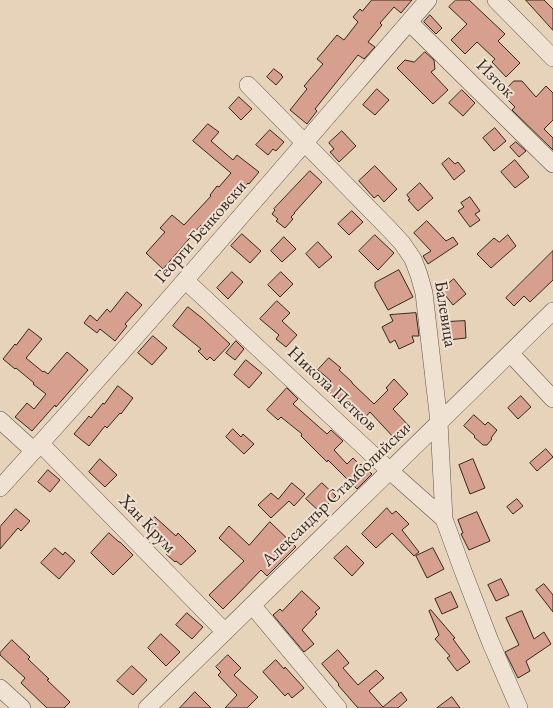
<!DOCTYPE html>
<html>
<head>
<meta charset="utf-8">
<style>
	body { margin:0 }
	canvas { display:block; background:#e6d3ba }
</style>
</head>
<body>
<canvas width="553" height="708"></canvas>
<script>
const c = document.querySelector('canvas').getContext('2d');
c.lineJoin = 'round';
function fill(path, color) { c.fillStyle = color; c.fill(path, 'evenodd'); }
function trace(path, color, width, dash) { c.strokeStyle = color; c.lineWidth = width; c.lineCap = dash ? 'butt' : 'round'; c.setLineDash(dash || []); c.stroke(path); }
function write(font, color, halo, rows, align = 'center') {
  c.font = font + ' "EB Garamond",serif'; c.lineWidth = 4; c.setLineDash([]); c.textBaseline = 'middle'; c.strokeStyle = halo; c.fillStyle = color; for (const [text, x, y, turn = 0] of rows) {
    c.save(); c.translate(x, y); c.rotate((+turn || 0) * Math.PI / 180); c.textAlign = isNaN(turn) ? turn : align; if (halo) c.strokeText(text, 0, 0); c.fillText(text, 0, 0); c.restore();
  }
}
const building = new Path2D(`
	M372,0H412L401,13L394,7L380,23L382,25L368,42L375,47L364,59L358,55L315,109L317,111L307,124L290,110L307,89L304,86L323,64L317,59L337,35L344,40L358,22L353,17L360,9L362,11Z
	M456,0H469L505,34L498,41L520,63L506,77L492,62L495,59L477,42L465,54L451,40L467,24L449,7Z
	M526,0H544L553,9V30Z
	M430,15L442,28L436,34L424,22Z
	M425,52L434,60L435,69L431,72L448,90L433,104L397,68L405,60L414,62Z
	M274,69L282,75H281L283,77L276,85L267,77Z
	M514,81H522L536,97L546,86L553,93V120L544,129L553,138V150L512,110L515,107L502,94Z
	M377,89L389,100L375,115L363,105Z
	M462,90L475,103L463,116L449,103Z
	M239,97L252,109L241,120L229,108Z
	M208,124L219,132L211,141L233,160L237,155L259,172L249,184L248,183L223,213L208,230L201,225L163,269L146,253L165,232L160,228L172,215L184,225L211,196L210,195L217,186L219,187L231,173L193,141Z
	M495,128L506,141L494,151L483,138Z
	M270,130L284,142L276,151L273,149L268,155L256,145Z
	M342,131L356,146L339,162L330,152L334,149L329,143Z
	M516,142L526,151L519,157L510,147Z
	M449,158L455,164L458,162L465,171L454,180L442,164Z
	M515,160L529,177L515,188L501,172Z
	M375,166L397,189L384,202L378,195L374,198L359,181Z
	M310,171L322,182L294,213H295L291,217L293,219L285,228L276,221L278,219L272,214L275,210L274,209Z
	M420,183L433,198L418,211L408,200L410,199L407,195Z
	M470,197L480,211L475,214L480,220L470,227L458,211L464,207L461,203Z
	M352,211L363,222L349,235L338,224Z
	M427,221L446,241L453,237L458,244L428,264L423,256L431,251L414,233Z
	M242,234L261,251L250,263L231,246Z
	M375,235L394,253L378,270L359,251Z
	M508,235L516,246L491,268L477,254L494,238L499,242Z
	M284,237L296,249L282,262L271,251Z
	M318,242L332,257L319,268L306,254Z
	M553,251V280L530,302L524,296L514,306L506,298Z
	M399,270L413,297L388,310L375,287V283Z
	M232,272L243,282L228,299L217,288Z
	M281,272L293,284L280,297L268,285Z
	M454,279L466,294L453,305L441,290Z
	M127,292L142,305L125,324L127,326L115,341L100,329L97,333L84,323L90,315L97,321L107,309L110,312Z
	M277,301L290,313L282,321L297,335L286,347L276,339L279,335L260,319Z
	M188,307L202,318L230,344L214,361L210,357L207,360L198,351L201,349L173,326Z
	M416,313L419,336H412L414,342L399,349L395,340L390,343L382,327L393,321L390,315Z
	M465,321L466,338L448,340L447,322Z
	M29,329L42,339L26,358L43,372L44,371L48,374L67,352L88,370L56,407L55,405L32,431L15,417L27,403L34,409L46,394L33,384L34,383L16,368L15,369L3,359L15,344L16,345Z
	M153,336L167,348L152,365L138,353Z
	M236,341L244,349L235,360L226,353Z
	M329,358L341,368L339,370L352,382V383L374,404L388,390L386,388L394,379L408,394L393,409L410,427L396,440L370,412L362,421L338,398L337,399L325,388L331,381L318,370Z
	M246,360L262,373L249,388L234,375Z
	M118,386L133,398L121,414L120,413L107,428L105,426L89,446L74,434L89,416L91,418L103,403L104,404Z
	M287,388L298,399L293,404L327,434L331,430L343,441L334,450L347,464L353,458L360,465L361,464L372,474L357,489L328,460L327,462L301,436L302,434L281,417L278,420L267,410Z
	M521,396L531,407L518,419L508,408Z
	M474,415L485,425L488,422L497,430L491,438L492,439L487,445H483L474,437L475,436L464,426Z
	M233,429L241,437L243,434L254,444L244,454L226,437Z
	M546,449L553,457L537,471L530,463Z
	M100,459L117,475L105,487L89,472Z
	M473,459L485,488L470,494L459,465Z
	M48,470L60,480L50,492L38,482Z
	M292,483L305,494L294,506L289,501L271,518L258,505L271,493L278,499Z
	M322,483L336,496L320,512L306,499Z
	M517,499L523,506L513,514L507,507Z
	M387,508L392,514L396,511L409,524L402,530L419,552L414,556L392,533L376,548L362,534Z
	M16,509L30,521L21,531L18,528L0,549V527Z
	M477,512L490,541L469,550L461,534L463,533L458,520Z
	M155,517L176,536L178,533L196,551L181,565L176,561L175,562L166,554L168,552L164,548V547L144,528Z
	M270,522L296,547L267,576L261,570L235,597L223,609L209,595L244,561L219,538L229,526L249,545Z
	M109,533L119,542H120L133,555L113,575L91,553Z
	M347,546L364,563L352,576L334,558Z
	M55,548L63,555L65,552L75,561L59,579L41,563Z
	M433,548L444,569L427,578L416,556Z
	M501,579L509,595L496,601L488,585Z
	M544,584L553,595V612L536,590Z
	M302,591L320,608L315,612L317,614L302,630L314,644L304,652L273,615L280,609L282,611Z
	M451,592L458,607L442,614L435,599Z
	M431,610L455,638L453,639L470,662L457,671L447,658L450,656L435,639L439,635L429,611Z
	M522,611L534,639L544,632L551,644L526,661L530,671L518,678L505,652L519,645L506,618Z
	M187,613L203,627L192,639L176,625Z
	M161,634L180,652L166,666L148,648Z
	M12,640L30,657L28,659L49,679L47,680L70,702L64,708H47L21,683L25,678L0,655V653Z
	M338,650L349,663L343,668L358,685L376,670L384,678L369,691L383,707L401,692L407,700L398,708H358L338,685L339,684L322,664Z
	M228,655L241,668L234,675L258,697L247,708H225L237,695L218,675L221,672L216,667Z
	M276,660L284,669L285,667L304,688L292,698L288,693L285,696L263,672Z
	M132,666L147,680L133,695L117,681Z
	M195,692L211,708H180Z
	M452,697L460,708H437Z`);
fill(building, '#d79f8d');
trace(building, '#35281f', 1);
const minor = new Path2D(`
	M496,0L553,58
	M409,22L553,164
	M248,85L390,230L402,243L413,259L419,275L424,293L439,422L444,519
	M185,280L390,471L444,519L463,571L490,641L519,708
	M510,353L553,399
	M0,420L34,451
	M41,444L225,632
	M0,488C146,328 286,164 428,0
	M252,605L338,708
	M0,688L22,708
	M147,708L553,311`);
trace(minor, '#615346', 18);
trace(minor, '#efe2d2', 17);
write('18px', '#35281f', '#efe2d2', [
	["Изток",495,79,45],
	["Георги Бенковски",201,232,-49],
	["Балевица",445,314,81],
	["Никола Петков",332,389,43],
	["Александър Стамболийски",336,495,-44],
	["Хан Крум",147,524,46]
]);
</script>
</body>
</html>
